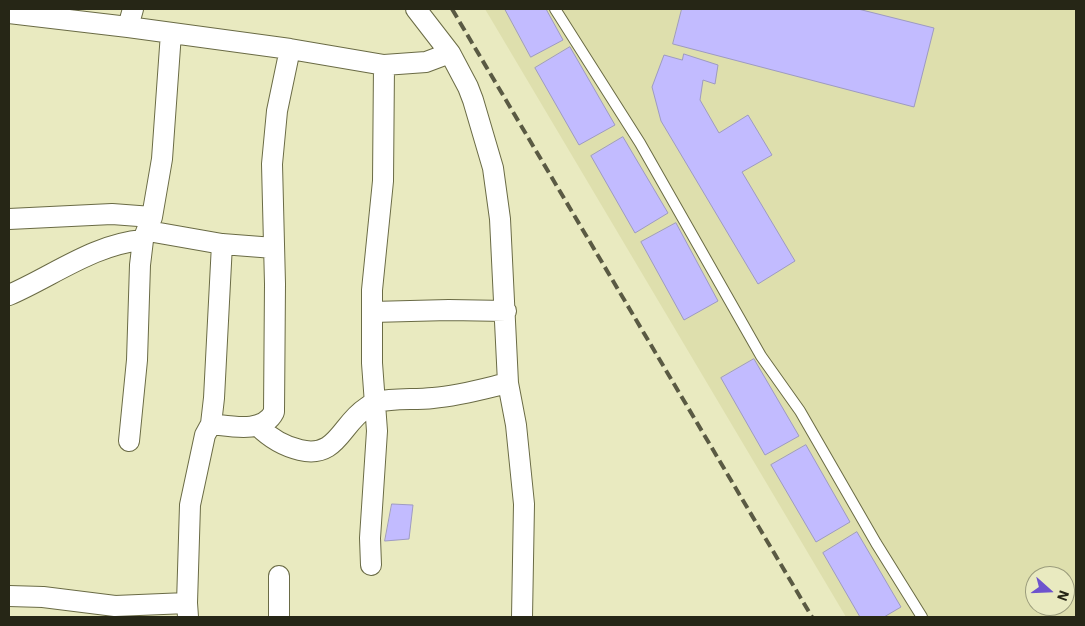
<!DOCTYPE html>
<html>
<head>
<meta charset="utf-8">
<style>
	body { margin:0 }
	#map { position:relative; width:1085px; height:626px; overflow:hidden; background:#e9eac0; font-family:"IBM Plex Sans",sans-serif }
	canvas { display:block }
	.frame { position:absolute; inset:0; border:10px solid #262616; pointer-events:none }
	.north { position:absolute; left:1025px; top:566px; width:50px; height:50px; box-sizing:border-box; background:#e9eac0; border:1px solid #9b9c7c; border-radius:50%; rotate:110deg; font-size:14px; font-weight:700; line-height:20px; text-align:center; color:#262616 }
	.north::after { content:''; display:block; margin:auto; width:18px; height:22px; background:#6e53cd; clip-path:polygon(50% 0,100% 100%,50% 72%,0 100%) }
</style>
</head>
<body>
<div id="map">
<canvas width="1085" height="626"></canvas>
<div class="frame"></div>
<div class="north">N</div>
</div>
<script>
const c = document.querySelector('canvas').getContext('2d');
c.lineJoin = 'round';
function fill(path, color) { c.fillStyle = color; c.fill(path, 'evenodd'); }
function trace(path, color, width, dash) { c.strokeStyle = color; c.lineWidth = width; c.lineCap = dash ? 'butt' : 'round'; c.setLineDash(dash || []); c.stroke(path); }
fill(new Path2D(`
	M485,9H1076V617H846ZM1035,576H1065V606H1035Z`), '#dedfad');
const building = new Path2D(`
	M505,9H546L563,40L531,57Z
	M682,9H858L934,28L914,107L673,44Z
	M570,47L615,125L579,145L535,68Z
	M684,54L718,65L715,84L703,80L700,100L719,133L748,115L772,155L742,172L795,261L758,284L661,121L652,87L664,55L682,60Z
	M623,137L668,213L635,233L591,156Z
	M676,223L718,301L684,320L641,242Z
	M754,359L799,436L765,455L721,378Z
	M806,445L850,522L816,542L771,465Z
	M392,504L413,505L409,539L385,541Z
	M857,532L901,607L884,617H860L823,553Z`);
fill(building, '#c2bbff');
trace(building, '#9e9bc1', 1);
const service = new Path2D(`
	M555,9L640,143L761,356L800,411L876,543L922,617`);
const minor = new Path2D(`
	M416,9L450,53L468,87L473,100L493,168L500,219L508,383L516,425L524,504L522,617
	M9,13L128,27L290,49L384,65L426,62L450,53
	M128,27L133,9
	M9,219L112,214L152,217
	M148,231L222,244L274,248
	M9,295C53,276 94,244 143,240
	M372,312L449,310L506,311
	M211,424C231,426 263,434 274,412L275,284L272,164L277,111L290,49
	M258,426C270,438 283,446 300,450C337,459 341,424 366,408C369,406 372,403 376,402C394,398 414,400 433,398C459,396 483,389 508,383
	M129,441L137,360L140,265L143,240L152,217L162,159L171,33
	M371,565L370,538L377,431L372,363V290L383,181L384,65
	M279,576V617
	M9,596L43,597L115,606L187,603
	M188,617L187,603L190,505L205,435L211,424L214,398L222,244`);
trace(service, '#6a6b45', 12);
trace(minor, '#6a6b45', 22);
trace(service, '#fff', 10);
trace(minor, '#fff', 20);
trace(new Path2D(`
	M452,9L812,617`), '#5a5a43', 4, [10, 5]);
</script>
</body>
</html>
